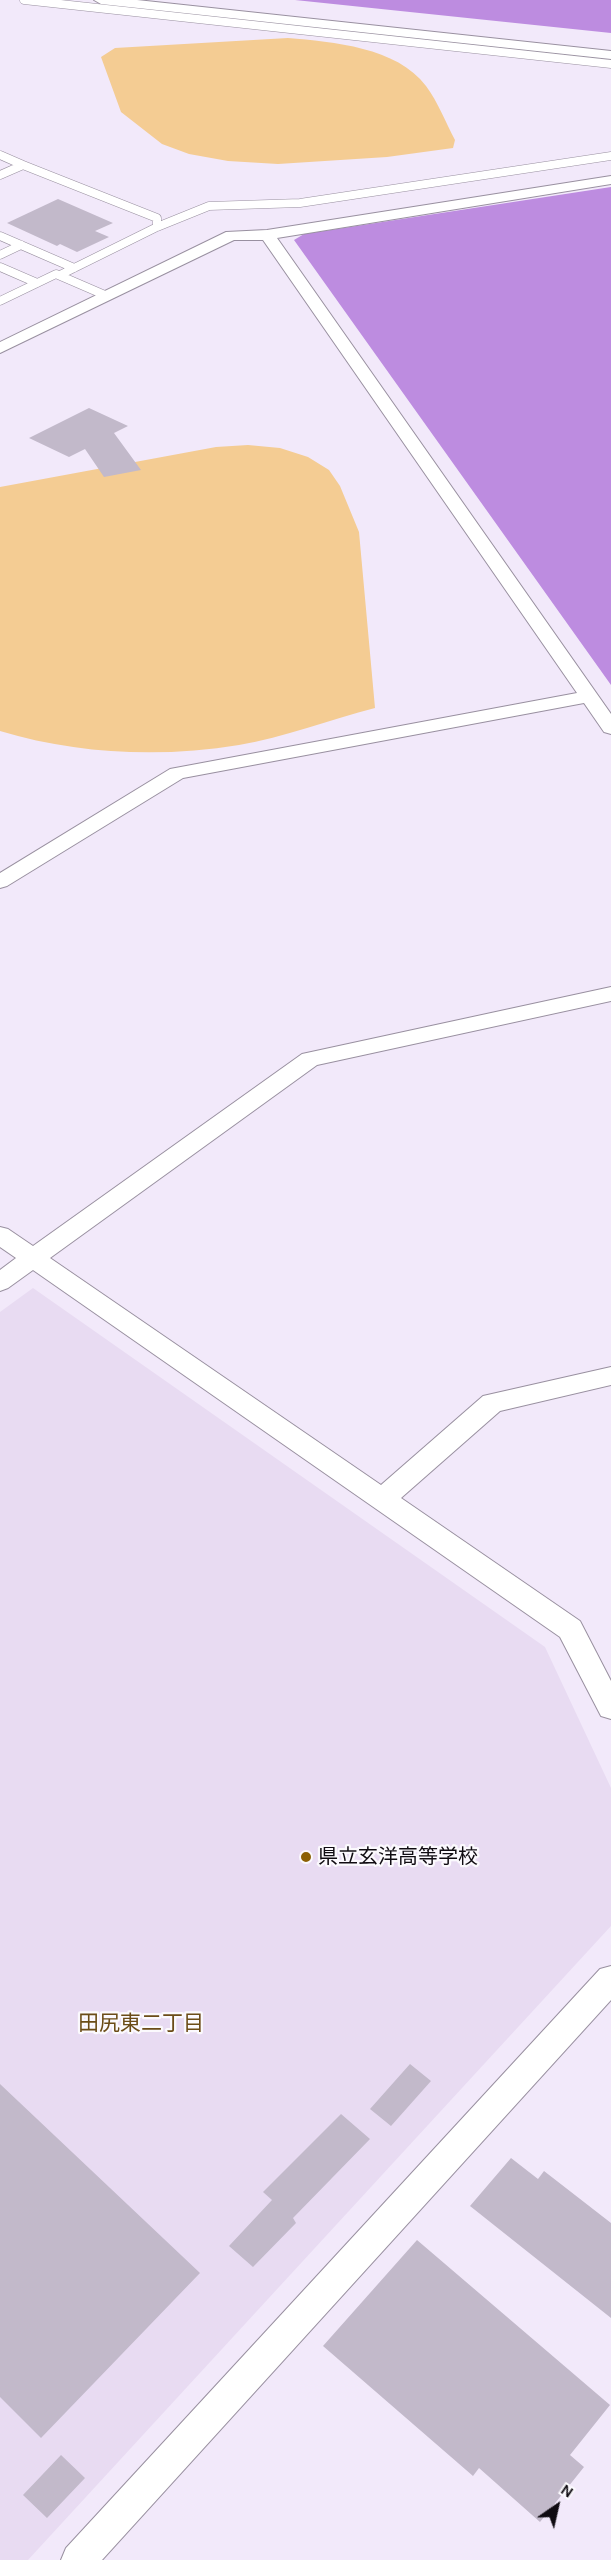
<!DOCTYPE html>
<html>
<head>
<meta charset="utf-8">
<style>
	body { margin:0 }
	#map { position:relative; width:611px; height:2560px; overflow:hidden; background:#f2e9fa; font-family:Karla,sans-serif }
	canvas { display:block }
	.north { position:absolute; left:527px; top:2476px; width:60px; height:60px; -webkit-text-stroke:4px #fbf9fd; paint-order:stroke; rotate:34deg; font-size:16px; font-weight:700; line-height:24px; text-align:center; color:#0f0b11 }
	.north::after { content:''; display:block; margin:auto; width:21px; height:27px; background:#0f0b11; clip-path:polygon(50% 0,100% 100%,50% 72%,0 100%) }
</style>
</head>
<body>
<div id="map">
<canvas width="611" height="2560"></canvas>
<div class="north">N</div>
</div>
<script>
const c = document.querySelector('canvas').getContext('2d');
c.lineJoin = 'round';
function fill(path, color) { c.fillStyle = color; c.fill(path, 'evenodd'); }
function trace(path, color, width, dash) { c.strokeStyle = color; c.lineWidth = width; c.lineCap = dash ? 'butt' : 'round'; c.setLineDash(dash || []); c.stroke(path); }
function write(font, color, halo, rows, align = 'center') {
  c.font = font + ' Karla,"Noto Sans JP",sans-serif'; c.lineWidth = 4.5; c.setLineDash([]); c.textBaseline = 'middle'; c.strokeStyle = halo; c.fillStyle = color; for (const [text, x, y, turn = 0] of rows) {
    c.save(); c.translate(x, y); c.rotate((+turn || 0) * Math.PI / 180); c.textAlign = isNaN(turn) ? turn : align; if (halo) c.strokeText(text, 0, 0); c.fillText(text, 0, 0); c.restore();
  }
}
fill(new Path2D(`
	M33,1288L545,1647L611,1788V1926L28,2560H0V1312Z`), '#e8dbf2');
fill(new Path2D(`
	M288,38C333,42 397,47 426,86C438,102 446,123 455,140L453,148L387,157L278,164L228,161L189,154L162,144L121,112L101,57L115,48Z
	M248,445L280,448L308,457L329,470L340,486L359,532L375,708C331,719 283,738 239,745C160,758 76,754 0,731V487L216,447Z`), '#f4cc93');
fill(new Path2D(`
	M295,0H611V33Z
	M611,187V685L294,240L304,234Z`), '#bd8ce0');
fill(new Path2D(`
	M58,199L113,223L95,231L109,237L77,252L60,244L57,246L7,223Z
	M89,408L128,426L114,433L141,470L104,477L85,449L69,457L29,438Z
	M410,2064L431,2081L391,2126L370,2109Z
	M0,2084L200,2273L41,2438L0,2397Z
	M341,2114L370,2139L293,2218L296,2223L253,2267L229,2246L272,2200L263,2192Z
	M511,2158L538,2179L544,2171L611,2223V2318L470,2206Z
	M417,2240L610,2405L570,2455L584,2467L540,2522L479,2468L473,2476L323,2346Z
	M61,2455L85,2478L47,2518L23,2495Z`), '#c2b9ca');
const service = new Path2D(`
	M24,0L611,64
	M0,155L23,165L0,175
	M23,165L157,218V227
	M0,236L74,268
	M0,255L21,245
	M0,267L37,283
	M60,275L157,227L209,206L300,203L611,156
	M0,301L56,274L107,296`);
const minor = new Path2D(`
	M94,0H137L611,51V59L101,4Z
	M611,176V184L277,238L611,714V734L604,732L584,703L183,778L7,886L0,888V873L170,769L577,693L263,240H234L0,353V342L226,232L267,230Z
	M611,987V1001L317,1065L50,1258L381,1485L483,1396L611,1367V1385L500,1411L401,1498L580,1621L611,1681V1719L601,1716L560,1637L33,1270L8,1288L0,1291V1270L16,1258L0,1247V1227L8,1229L33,1246L302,1054Z
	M611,1966V2000L102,2560H61L66,2548L600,1969Z`);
trace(service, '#9990a0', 9);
trace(minor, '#9990a0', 2);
trace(service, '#fff', 8);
fill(minor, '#fff');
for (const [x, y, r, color] of [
	[306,1857,6,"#8c6005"]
]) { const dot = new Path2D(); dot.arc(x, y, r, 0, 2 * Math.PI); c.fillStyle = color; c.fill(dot); trace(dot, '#fbf9fd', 2); }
write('20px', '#0f0b11', '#fbf9fd', [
	["県立玄洋高等学校",318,1857]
], 'left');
write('21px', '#6b4c17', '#fbf9fd', [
	["田尻東二丁目",141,2024]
]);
</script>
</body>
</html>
